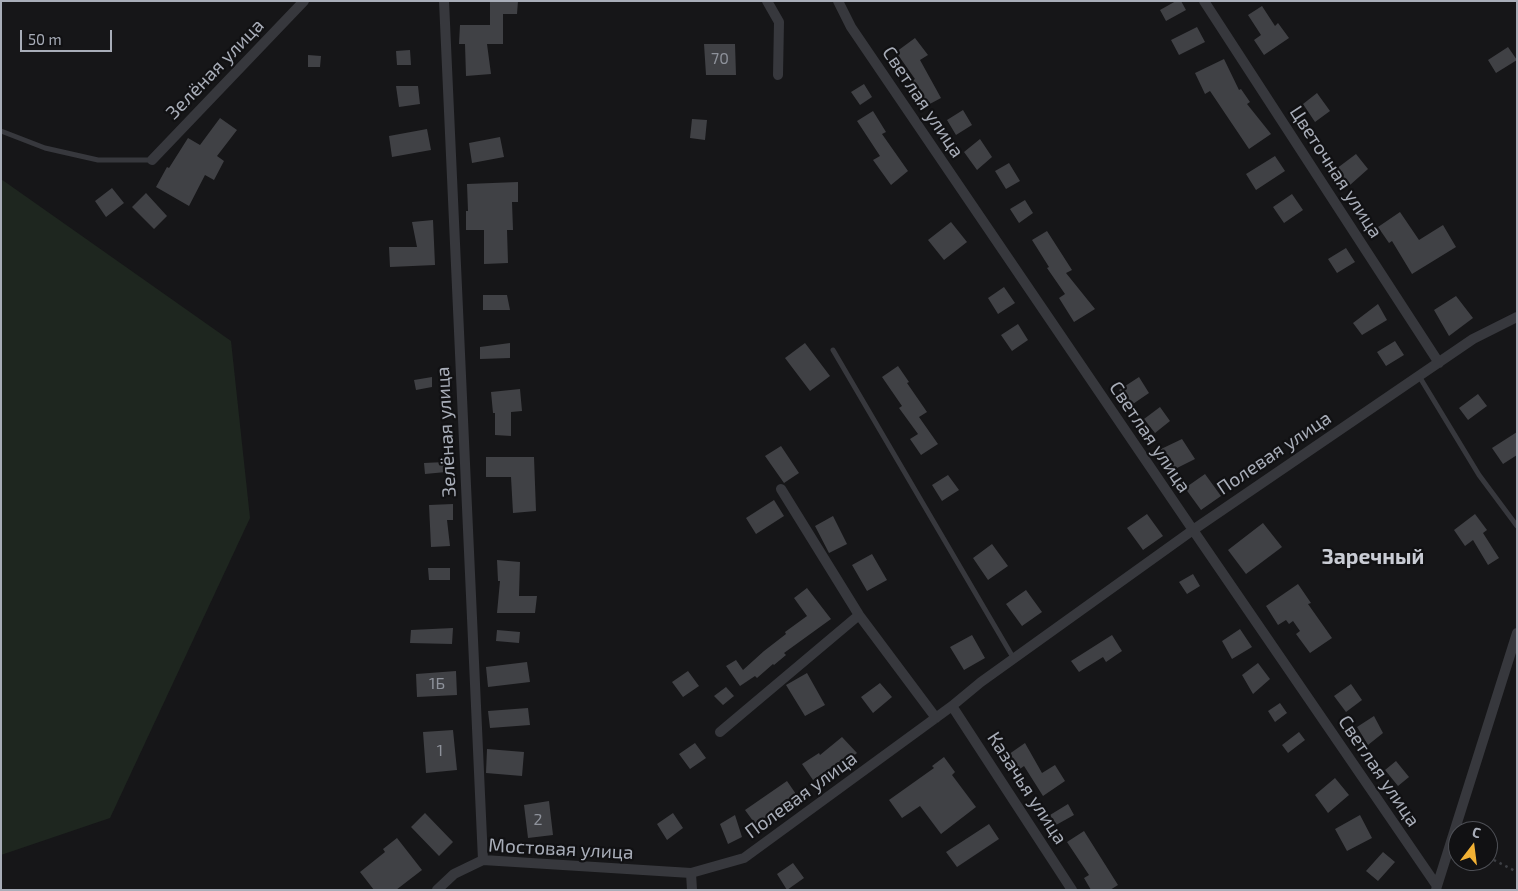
<!DOCTYPE html>
<html>
<head>
<meta charset="utf-8">
<style>
	body { margin:0 }
	#map { position:relative; width:1518px; height:891px; overflow:hidden; background:#161618; font-family:"Exo 2",sans-serif }
	canvas { display:block }
	.frame { position:absolute; inset:0; border:2px solid #a8adb8; pointer-events:none }
	.north { position:absolute; left:1448px; top:821px; width:50px; height:50px; box-sizing:border-box; background:#111113; border:1px solid #4d4f55; border-radius:50%; rotate:15deg; font-size:14px; font-weight:700; line-height:20px; text-align:center; color:#a8adb8 }
	.north::after { content:''; display:block; margin:auto; width:18px; height:22px; background:#f2b134; clip-path:polygon(50% 0,100% 100%,50% 72%,0 100%) }
	.scale { position:absolute; left:20px; top:30px; width:92px; height:22px; box-sizing:border-box; border:2px solid #a8adb8; border-top:0; padding-left:6px; font-size:15px; line-height:18px; white-space:nowrap; color:#a8adb8; -webkit-text-stroke:4px #111113; paint-order:stroke }
</style>
</head>
<body>
<div id="map">
<canvas width="1518" height="891"></canvas>
<div class="frame"></div>
<div class="north">С</div>
<div class="scale">50 m</div>
</div>
<script>
const c = document.querySelector('canvas').getContext('2d');
c.lineJoin = 'round';
function fill(path, color) { c.fillStyle = color; c.fill(path, 'evenodd'); }
function trace(path, color, width, dash) { c.strokeStyle = color; c.lineWidth = width; c.lineCap = dash ? 'butt' : 'round'; c.setLineDash(dash || []); c.stroke(path); }
function write(font, color, halo, rows, align = 'center') {
  c.font = font + ' "Exo 2",sans-serif'; c.lineWidth = 4.5; c.setLineDash([]); c.textBaseline = 'middle'; c.strokeStyle = halo; c.fillStyle = color; for (const [text, x, y, turn = 0] of rows) {
    c.save(); c.translate(x, y); c.rotate((+turn || 0) * Math.PI / 180); c.textAlign = isNaN(turn) ? turn : align; if (halo) c.strokeText(text, 0, 0); c.fillText(text, 0, 0); c.restore();
  }
}
fill(new Path2D(`
	M1,179L231,341L250,518L110,818L1,855Z`), '#1e261f');
fill(new Path2D(`
	M518,1L517,14H503V44H487L491,74L466,76L465,44H459L460,25H490V2Z
	M1176,1H1181L1186,10L1166,21L1160,10Z
	M1262,6L1275,26L1278,23L1289,38L1264,55L1254,40L1261,35L1248,15Z
	M1197,27L1205,42L1179,55L1171,40Z
	M915,38L928,55L920,60L941,98L926,106L912,81L915,79L896,52Z
	M704,44H735L736,75H706Z
	M1508,47L1517,60L1496,73L1488,60Z
	M410,50L411,65H397L396,51Z
	M308,55L321,56L320,67H308Z
	M1224,59L1239,90L1241,89L1250,102L1247,104L1271,134L1249,149L1210,91L1205,94L1195,73Z
	M864,84L872,97L860,105L851,92Z
	M396,86H418L420,104L399,107Z
	M1317,93L1330,111L1315,122L1303,104Z
	M963,110L972,125L956,135L947,120Z
	M873,111L886,132L882,134L908,171L891,185L873,160L880,156L857,121Z
	M220,118L237,130L217,156L224,161L214,180L205,175L189,206L156,187L167,167L169,168L188,138L200,145Z
	M692,119L707,120L705,140L690,138Z
	M427,129L431,150L392,157L389,136Z
	M500,137L504,157L472,163L469,143Z
	M980,139L992,157L977,170L964,152Z
	M1356,154L1368,169L1350,185L1336,169Z
	M1275,156L1285,171L1256,190L1246,174Z
	M1009,163L1020,181L1006,189L995,171Z
	M518,182V202H512L513,230H507L508,263L484,264V230H466V211H468L467,184Z
	M112,188L124,203L106,217L95,201Z
	M146,193L167,216L154,229L132,207Z
	M1292,194L1303,210L1284,223L1273,207Z
	M1025,200L1033,213L1019,223L1010,209Z
	M1400,212L1419,240L1443,225L1456,247L1412,274L1392,241L1389,243L1378,227Z
	M433,220L435,265L390,267L389,247H417L412,222Z
	M951,222L967,242L944,260L928,240Z
	M1047,231L1072,270L1066,273L1095,309L1074,322L1059,298L1065,294L1047,268L1049,267L1032,240Z
	M1346,248L1355,262L1337,273L1328,259Z
	M1004,287L1015,303L998,314L988,298Z
	M483,295H507L510,310H483Z
	M1456,296L1473,318L1449,336L1434,310Z
	M1378,304L1387,320L1362,335L1353,323Z
	M1018,324L1028,340L1012,351L1001,335Z
	M1395,341L1404,355L1386,366L1377,352Z
	M510,343V358L480,359V347Z
	M805,343L830,376L810,391L785,358Z
	M898,366L909,382L907,383L927,412L919,417L938,444L921,455L910,439L918,434L899,408L902,406L882,377Z
	M432,377V387L416,390L414,380Z
	M1139,377L1149,393L1130,406L1119,390Z
	M520,389L522,411L511,412V436L495,435V413H493L491,392Z
	M1478,394L1487,406L1468,420L1459,408Z
	M1160,407L1170,421L1155,433L1144,419Z
	M1517,432V455L1503,464L1492,448Z
	M1182,439L1195,459L1171,471L1159,450Z
	M781,446L799,473L784,483L765,456Z
	M486,457H534L536,511L513,513L511,477H486Z
	M445,462L446,472L425,474L424,463Z
	M1205,474L1221,496L1201,510L1185,488Z
	M948,475L959,490L942,501L932,485Z
	M774,500L784,516L756,534L746,518Z
	M453,504V520H447L450,546L431,547L429,505Z
	M1147,514L1163,536L1143,550L1127,528Z
	M1475,514L1487,530L1483,533L1499,558L1488,565L1473,540L1465,546L1454,530Z
	M833,516L847,544L829,553L815,526Z
	M1263,523L1282,547L1246,574L1228,550Z
	M992,544L1008,566L988,580L973,558Z
	M872,554L887,580L867,591L852,565Z
	M497,560L520,562L519,596H537L535,613H497L500,581H498Z
	M428,568H450V580H429Z
	M1193,574L1200,586L1187,594L1179,582Z
	M1298,584L1311,603L1308,604L1332,638L1310,653L1296,634L1300,631L1293,621L1289,624L1286,620L1278,625L1266,606Z
	M807,588L831,619L784,653L786,655L774,665L773,664L757,678L755,676L740,686L726,666L736,660L743,670L764,651L786,634L785,632L807,616L794,598Z
	M1026,590L1042,612L1022,626L1006,604Z
	M453,628L452,644L410,643L411,630Z
	M1240,629L1252,647L1232,659L1222,641Z
	M497,630L520,632L519,643L496,641Z
	M972,635L985,658L964,670L950,647Z
	M1112,635L1122,651L1106,662L1103,657L1079,672L1071,661Z
	M527,662L530,682L488,687L486,667Z
	M1258,663L1270,679L1253,694L1242,675Z
	M456,671L457,695L417,697L416,674Z
	M688,671L699,686L683,697L672,682Z
	M807,673L825,705L805,716L786,685Z
	M880,683L892,697L873,713L861,697Z
	M1351,684L1362,700L1346,712L1334,696Z
	M726,687L734,696L723,705L714,696Z
	M1280,703L1287,713L1275,722L1268,711Z
	M528,708L530,725L490,728L488,711Z
	M1374,716L1383,733L1368,745L1357,727Z
	M453,730L457,770L426,773L423,732Z
	M1299,732L1305,740L1288,753L1282,745Z
	M842,737L857,753L845,763L842,760L813,780L802,764L819,753L820,755Z
	M695,743L706,758L690,769L679,754Z
	M1025,743L1042,773L1055,765L1065,781L1043,796L1024,766L1013,774L1002,759Z
	M487,749L524,752L522,776L486,773Z
	M944,757L955,772L952,775L976,807L941,834L920,806L902,818L889,800L934,768L932,766Z
	M1396,761L1409,777L1398,786L1385,770Z
	M1335,778L1349,795L1328,813L1315,795Z
	M787,781L798,797L756,825L745,810Z
	M549,801L553,835L528,838L524,805Z
	M1068,804L1074,815L1056,825L1050,815Z
	M425,813L453,842L439,856L411,827Z
	M673,813L683,828L667,840L657,824Z
	M735,815L742,837L728,844L720,824Z
	M1360,815L1372,838L1347,851L1335,829Z
	M989,824L999,839L957,867L946,852Z
	M1084,831L1118,885L1110,890H1091L1084,878L1089,875L1067,842Z
	M397,838L422,870L396,890H374L360,872L385,852L383,849Z
	M1383,852L1395,862L1378,881L1366,871Z
	M793,863L804,878L787,890L777,874Z`), '#404145');
trace(new Path2D(`
	M1488,857L1517,872`), '#3d3f44', 2.5, [2.5, 4]);
trace(new Path2D(`
	M1,131L45,148L98,160H152
	M833,350L1014,659
	M1419,376L1479,475L1517,526`), '#37383d', 5);
trace(new Path2D(`
	M444,1L483,860
	M767,1L779,22L778,75
	M838,1L851,27L1193,530L1437,886L1436,890
	M1204,1L1439,363
	M152,160L304,1
	M781,489L859,615L936,718
	M952,706L1072,890
	M720,732L859,615
	M691,873L692,890
	M1437,886L1517,633
	M437,890L454,874L483,860L691,873L744,858L952,706L981,682L1193,530L1473,339L1517,317`), '#37383d', 10);
write('16px', '#8e929b', null, [
	["70",720,59],
	["1Б",437,684],
	["1",440,751],
	["2",538,820]
]);
write('19px', '#a8adb8', '#111113', [
	["Зелёная улица",215,69,-46],
	["Светлая улица",923,102,56],
	["Цветочная улица",1336,172,57],
	["Зелёная улица",446,432,-93],
	["Светлая улица",1150,437,56],
	["Полевая улица",1274,453,-34],
	["Светлая улица",1379,771,56],
	["Казачья улица",1027,788,57],
	["Полевая улица",801,795,-36],
	["Мостовая улица",561,849,3]
]);
write('bold 21px', '#c9ccd4', '#111113', [
	["Заречный",1373,557]
]);
</script>
</body>
</html>
